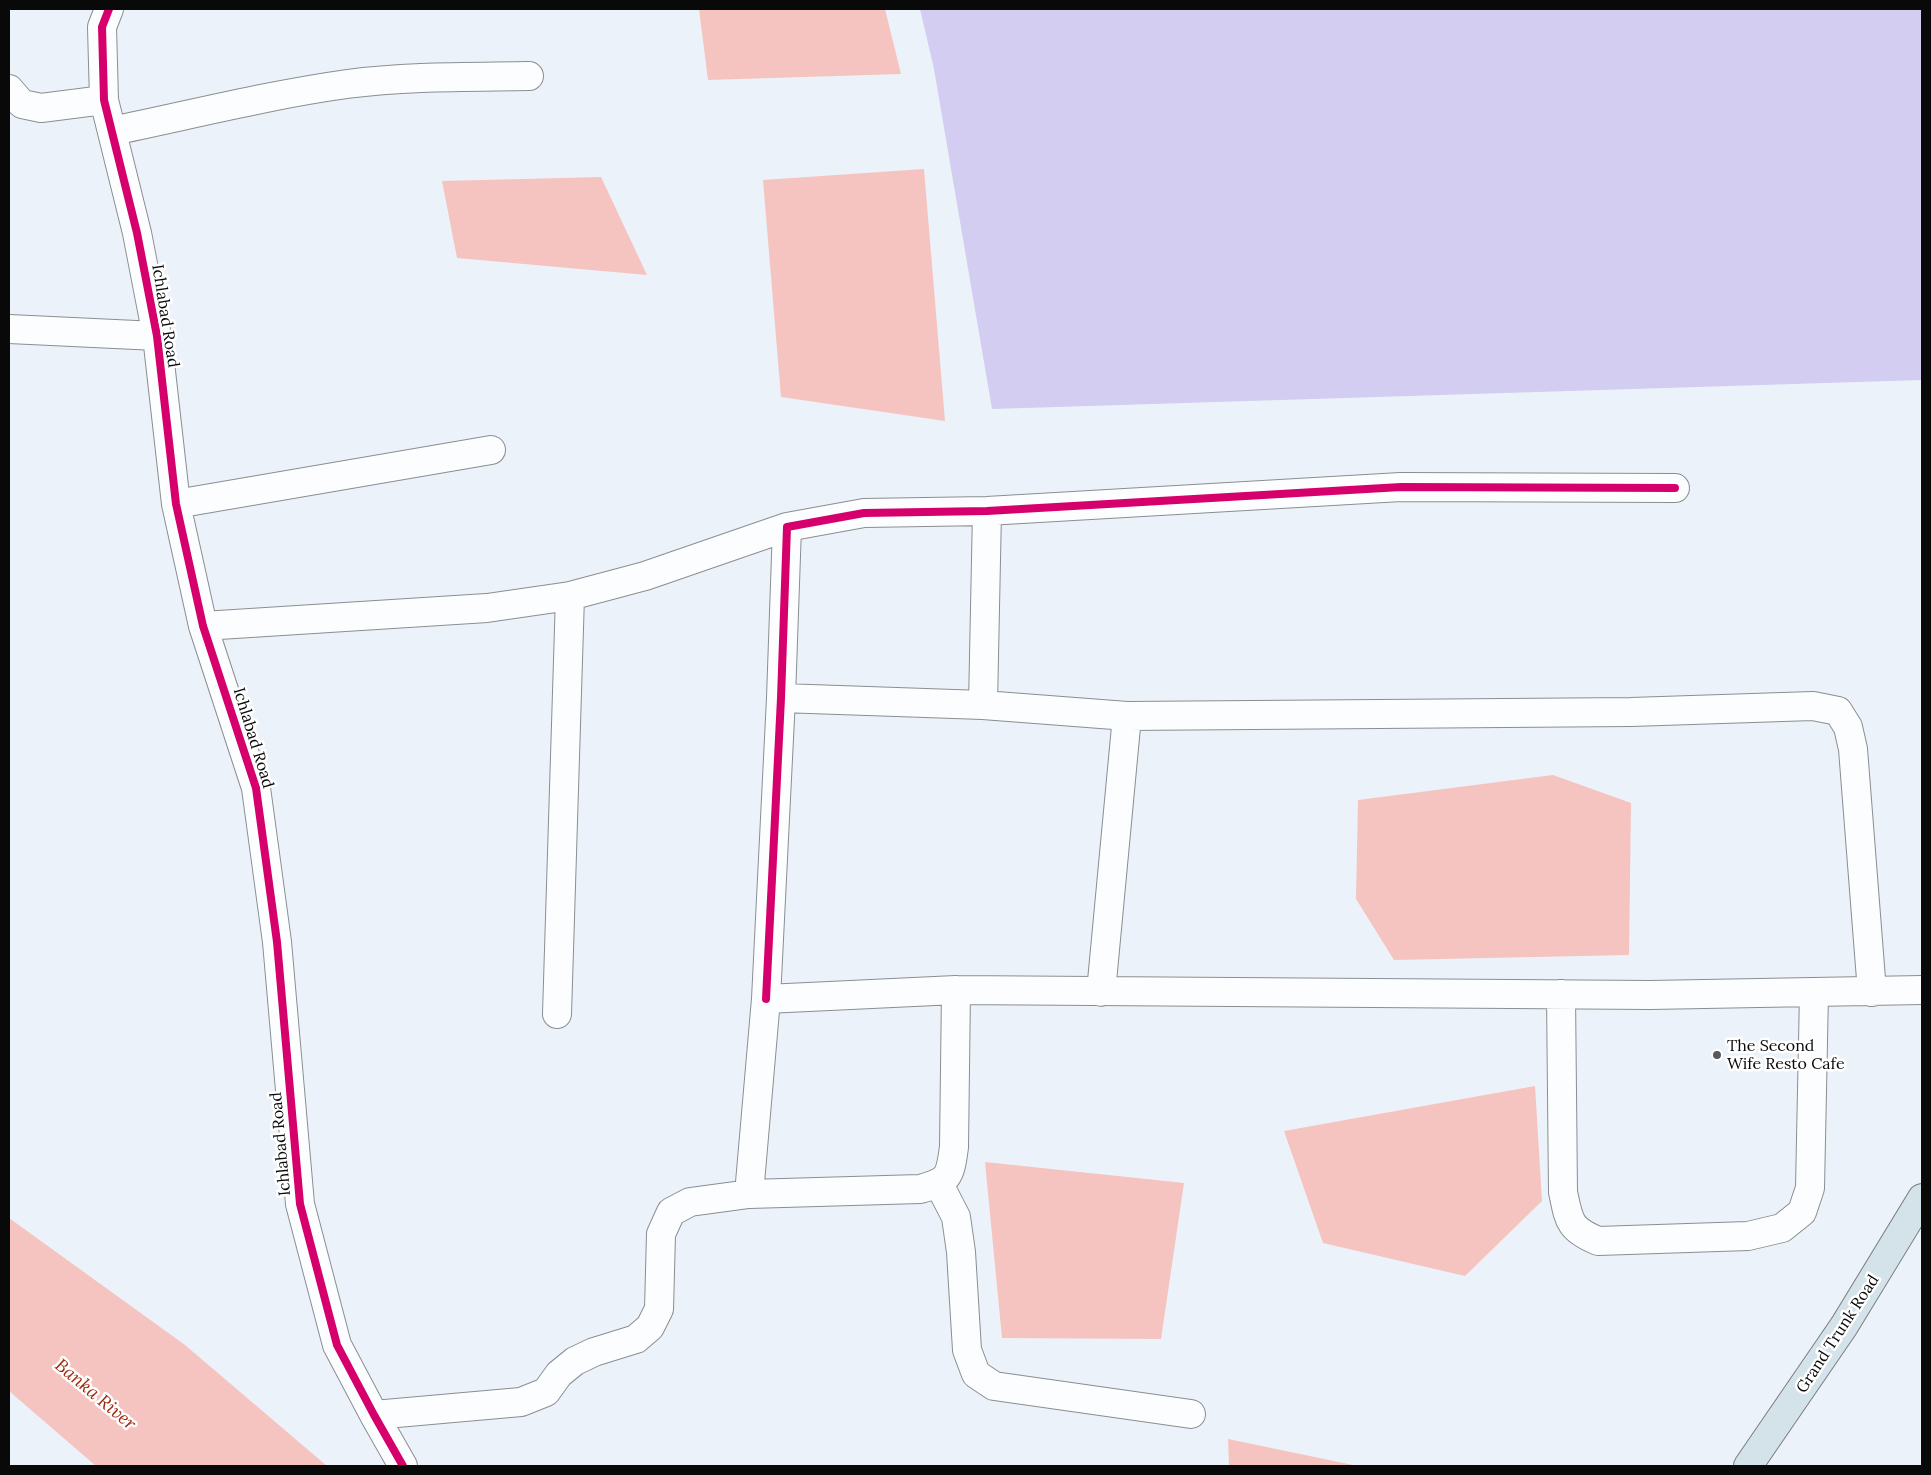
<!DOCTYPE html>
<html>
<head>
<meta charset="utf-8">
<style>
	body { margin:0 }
	#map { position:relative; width:1931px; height:1475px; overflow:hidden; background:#ecf2f9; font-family:Lora,serif }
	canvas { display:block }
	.frame { position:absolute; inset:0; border:10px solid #090909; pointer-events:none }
</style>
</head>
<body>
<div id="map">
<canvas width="1931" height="1475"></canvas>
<div class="frame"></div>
</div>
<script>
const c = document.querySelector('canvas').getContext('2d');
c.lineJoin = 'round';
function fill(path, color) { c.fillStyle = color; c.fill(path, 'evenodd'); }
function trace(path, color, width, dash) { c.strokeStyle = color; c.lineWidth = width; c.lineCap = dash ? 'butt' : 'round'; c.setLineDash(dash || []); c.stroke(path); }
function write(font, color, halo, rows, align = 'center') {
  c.font = font + ' Lora,serif'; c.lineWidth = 5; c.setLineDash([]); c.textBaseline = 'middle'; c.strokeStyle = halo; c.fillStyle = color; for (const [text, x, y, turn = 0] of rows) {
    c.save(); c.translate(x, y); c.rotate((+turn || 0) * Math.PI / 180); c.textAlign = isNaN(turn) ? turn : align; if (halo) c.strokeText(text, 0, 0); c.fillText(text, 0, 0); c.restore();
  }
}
fill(new Path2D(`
	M920,9H1922V380L992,409L934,69Z`), '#d2cdf1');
fill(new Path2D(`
	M699,9H885L901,74L708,80Z
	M924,169L945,421L781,397L763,180Z
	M601,177L647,275L457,258L442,181Z
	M1553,775L1631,803L1629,955L1394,960L1356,899L1358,800Z
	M1535,1086L1542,1201L1465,1276L1323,1243L1284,1131Z
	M985,1162L1184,1183L1161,1339L1002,1338Z
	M9,1218L185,1345L327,1466H96L9,1391Z
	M1228,1439L1358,1466H1229Z`), '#f5c4c0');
const minor = new Path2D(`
	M109,9L102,27L104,100L137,233L157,336L176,504L203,626L256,788L277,942L300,1204L337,1345L374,1415L403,1466
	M9,89L22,104L41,108L104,100
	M112,131C190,115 268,95 347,84C407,76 469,77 529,76
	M9,329L157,336
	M176,504L491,450
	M203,626L487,608L570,596L645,576L787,527
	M781,698L983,705L1127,716L1631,712L1813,706L1838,711L1848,727L1853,749L1872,992
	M983,705L987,511
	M1101,992L1127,716
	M1561,994L1563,1192C1569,1221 1569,1229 1598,1241L1748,1236L1782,1228L1802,1212L1810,1188L1814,993
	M766,999L781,698L787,527L864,513L987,511L1401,487L1675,488
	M557,1014L570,596
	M939,1184L956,1217L961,1252L967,1350L976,1374L994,1386L1191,1414
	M749,1194L766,999L956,990L1650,995L1922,990
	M374,1415L521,1402L546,1392L559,1374L575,1361L594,1352L636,1339L650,1327L659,1309L661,1234L671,1212L690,1202L749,1194L920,1189C950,1181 950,1176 954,1147L956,990`);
const trunk = new Path2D(`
	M1748,1466L1844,1326L1922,1198`);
trace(minor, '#8b8e91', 30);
trace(trunk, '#787b7e', 30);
trace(minor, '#fcfdfe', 28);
trace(trunk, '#d4e2ea', 28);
trace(new Path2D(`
	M109,9L102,27L104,100L137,233L157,336L176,504L203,626L256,788L277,942L300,1204L337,1345L374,1415L403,1466
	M766,999L781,698L787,527L864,513L987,511L1401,487L1675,488`), '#d6006c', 8);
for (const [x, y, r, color] of [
	[1717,1055,5,"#585b5d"]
]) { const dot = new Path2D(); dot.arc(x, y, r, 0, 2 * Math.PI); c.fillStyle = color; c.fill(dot); trace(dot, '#fff', 2); }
write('16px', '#090909', '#fff', [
	["Ichlabad Road",165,316,81],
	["Ichlabad Road",253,738,73],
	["Ichlabad Road",281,1144,-95],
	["Grand Trunk Road",1838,1334,-57]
]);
write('16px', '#090909', '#fff', [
	["The Second",1727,1046],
	["Wife Resto Cafe",1727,1064]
], 'left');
write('italic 18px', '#9f290e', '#fff', [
	["Banka River",95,1395,40]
]);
</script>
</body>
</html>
